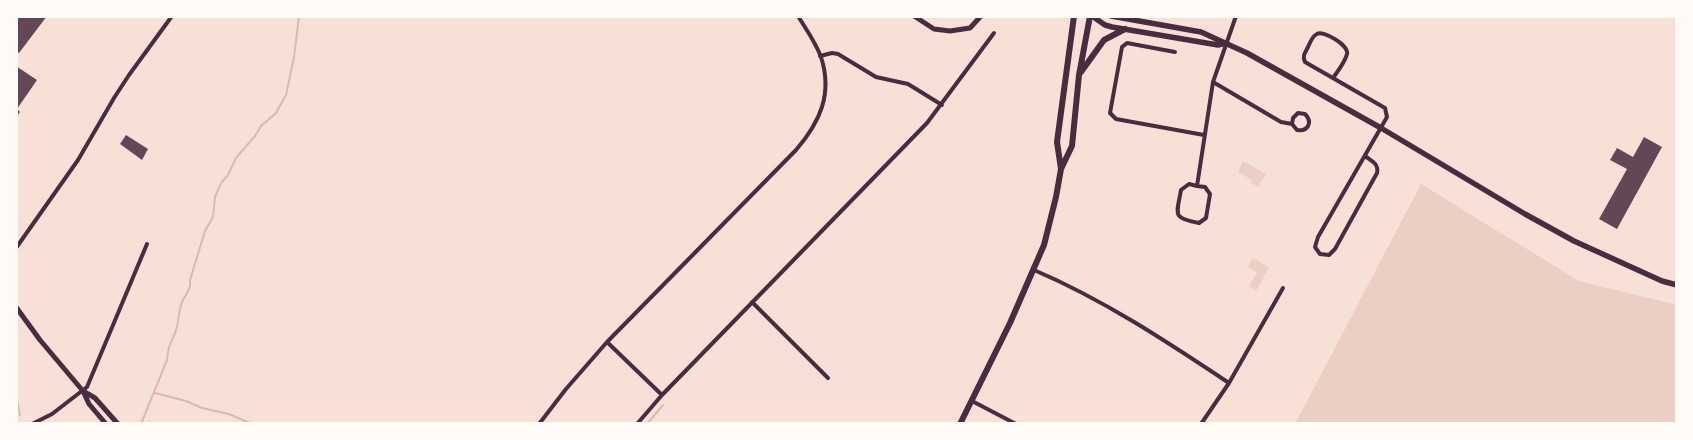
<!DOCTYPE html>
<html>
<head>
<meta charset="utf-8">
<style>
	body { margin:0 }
	#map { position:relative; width:1693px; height:440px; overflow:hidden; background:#f7e1d7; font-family:"Noto Sans",sans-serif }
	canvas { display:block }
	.frame { position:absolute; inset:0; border:18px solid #fffaf5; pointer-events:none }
</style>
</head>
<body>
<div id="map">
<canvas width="1693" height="440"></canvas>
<div class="frame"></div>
</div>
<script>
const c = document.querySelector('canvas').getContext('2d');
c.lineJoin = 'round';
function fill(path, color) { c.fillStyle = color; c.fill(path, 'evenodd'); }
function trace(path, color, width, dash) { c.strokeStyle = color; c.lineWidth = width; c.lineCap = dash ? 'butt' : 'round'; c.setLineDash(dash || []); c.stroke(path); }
fill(new Path2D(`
	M1243,161L1266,174L1258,187L1251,183L1252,180L1238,172Z
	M1421,184L1579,281L1677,305V424H1295Z
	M1252,258L1269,267L1256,291L1249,286L1257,272L1248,267Z`), '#ebcfc5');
trace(new Path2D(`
	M155,393L186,401L202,408L229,414L252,424
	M16,396L20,415
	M141,424L167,360C168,348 170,344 175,333C179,324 178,312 182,302C186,294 191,290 190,280L205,231L213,217L215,197L221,183L228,175L236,158L255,136L261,126L276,113L286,95L294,57L299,16
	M647,424L663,405`), '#dcb8b0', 2);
fill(new Path2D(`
	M16,16H47L19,53L16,51Z
	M16,66L37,80L17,109L20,112L16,117Z
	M126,135L148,149L142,160L120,144Z
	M1644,137L1662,147L1617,229L1599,219L1627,169L1610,160L1617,148L1633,157Z`), '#644757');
trace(new Path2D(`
	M1175,52L1127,43L1122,47L1110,113L1116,119L1204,135
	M820,56L832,53L838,54L876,77L908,84L942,105
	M1333,78C1338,71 1345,62 1347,54C1349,45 1323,30 1317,34C1312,36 1310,43 1308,47C1305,53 1302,56 1305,62L1385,108L1387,117L1318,237L1315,247L1320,254L1329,255L1335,249L1377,173C1379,164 1372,161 1365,156
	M1213,82L1281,122L1292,124L1297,130C1308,132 1313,122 1305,114L1298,113L1293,118L1292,124
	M1197,186L1205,187L1210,194L1206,218L1199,223C1171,218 1177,214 1181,190L1189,184L1197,186L1213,82L1236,16
	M16,248L78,160L114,98L129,75L172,16
	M1034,270C1104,300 1166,341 1229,383
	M752,302L828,378
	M607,342L662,395
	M972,401L1016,424
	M32,424L52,414L87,387L147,244
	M539,424L566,389L607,342L796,150C820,122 833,94 821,57C816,43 806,29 798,16
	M637,424L662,395L927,123L994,33
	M1201,424L1229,383L1283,288`), '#4a2c40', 4);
trace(new Path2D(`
	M914,16L934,29L950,31L970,28L981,16
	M16,307L40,340L83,391L89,404L106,424
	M83,391L95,398L118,424`), '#4a2c40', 5);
trace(new Path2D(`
	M1092,16L1105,25L1112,27L1218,45L1226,43
	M1111,16L1201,32L1247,53L1381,128L1525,214L1574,241L1662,281L1677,285`), '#4a2c40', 5.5);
trace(new Path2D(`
	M1081,72L1104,40L1125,29
	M1061,169L1057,142L1074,16
	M960,424L1010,323L1044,245L1056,197L1061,169L1072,146L1079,75L1090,16`), '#4a2c40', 6);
</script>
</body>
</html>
